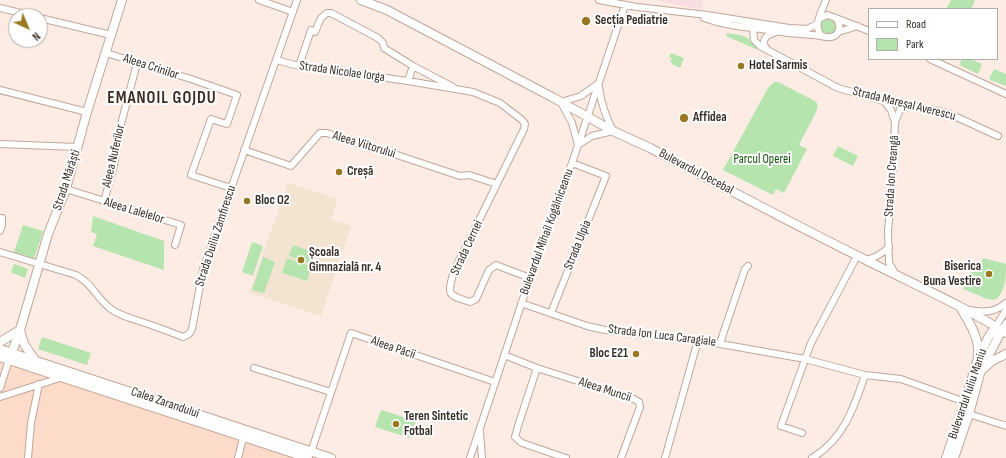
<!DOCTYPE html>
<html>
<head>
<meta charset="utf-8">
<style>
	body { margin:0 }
	#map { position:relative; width:1006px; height:458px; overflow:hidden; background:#fcece4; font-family:"Sofia Sans Condensed",sans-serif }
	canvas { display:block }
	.legend { position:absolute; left:868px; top:8px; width:130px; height:52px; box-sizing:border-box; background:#fff; border:1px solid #afaca9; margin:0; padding:5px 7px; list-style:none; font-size:12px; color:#382f29 }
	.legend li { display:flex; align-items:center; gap:8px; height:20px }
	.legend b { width:20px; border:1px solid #afaca9 }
	.north { position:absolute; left:8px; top:8px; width:40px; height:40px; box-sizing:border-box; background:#fff; border:1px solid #afaca9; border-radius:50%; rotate:136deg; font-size:11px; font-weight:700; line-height:16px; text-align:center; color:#382f29 }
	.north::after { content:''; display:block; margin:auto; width:14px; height:18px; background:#987922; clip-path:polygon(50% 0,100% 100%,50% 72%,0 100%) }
</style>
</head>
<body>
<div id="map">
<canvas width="1006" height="458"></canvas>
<ul class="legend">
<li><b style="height:5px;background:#fff"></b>Road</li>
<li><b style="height:11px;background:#b6e4af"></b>Park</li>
</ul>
<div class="north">N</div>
</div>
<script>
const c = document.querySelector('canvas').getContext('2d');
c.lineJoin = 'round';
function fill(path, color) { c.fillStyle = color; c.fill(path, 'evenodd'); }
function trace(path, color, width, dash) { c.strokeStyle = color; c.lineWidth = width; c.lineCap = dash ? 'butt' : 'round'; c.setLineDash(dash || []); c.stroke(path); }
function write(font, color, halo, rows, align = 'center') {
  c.font = font + ' "Sofia Sans Condensed",sans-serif'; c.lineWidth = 4; c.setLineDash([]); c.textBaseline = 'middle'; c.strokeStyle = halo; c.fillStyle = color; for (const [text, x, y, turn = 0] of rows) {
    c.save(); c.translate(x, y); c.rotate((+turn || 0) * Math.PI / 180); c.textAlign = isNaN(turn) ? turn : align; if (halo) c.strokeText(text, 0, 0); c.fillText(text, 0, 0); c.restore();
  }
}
fill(new Path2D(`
	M0,360L209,427L294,458H0Z`), '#fcdbca');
fill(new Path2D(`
	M288,183L337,199L331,220L351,226L321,316L249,293Z`), '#f3e3d1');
fill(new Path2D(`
	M655,0H704L701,10Z`), '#f9dee1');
fill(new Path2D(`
	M951,0H975L971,9H946Z
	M819 26a9 9 0 1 1 18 0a9 9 0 1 1-18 0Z
	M727,33C744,36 748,34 758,50L726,36Z
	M671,53L684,58L680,68L672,64L673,63L670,62L672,58L669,57Z
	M962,59H970L982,64L978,74L959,65Z
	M994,69L1006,74V86L989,79Z
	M774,82H778L813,100C818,102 818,105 817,110L799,145L807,149L784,193L776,189L773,195L723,170L768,88Z
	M838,146L858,156L853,166L833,156Z
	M93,216L164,241V270L93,246L97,234L91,232Z
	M23,225L43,231L34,259L14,252Z
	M252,242L263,246L253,276L242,272Z
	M293,245L313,252L309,263L289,256Z
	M263,257L275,262L264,293L252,290Z
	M287,258L311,266L307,281L282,273Z
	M983,258L1006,264C1006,275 1006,294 994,300L987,299L963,289L972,268L978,270Z
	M14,264L28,269L25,278L11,272Z
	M42,337L91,353L87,365L38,349Z
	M381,410L416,421L410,438L375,427Z`), '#b6e4af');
const minor = new Path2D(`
	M259,0L293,12
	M599,0L637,7L707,15L789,28L807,29L817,24
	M0,8L33,16
	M40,18L111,35
	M704,18C723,25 741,27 761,29C778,32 795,34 813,35C818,35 826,38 831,37C841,35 841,24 836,18L827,15L819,19
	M836,18L869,31
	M753,28L754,40L760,46L838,88L884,101L939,111L950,114L998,136
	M838,32L858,26
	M822,36C812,26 822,11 826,0
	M767,49L764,45C763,36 769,35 776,32
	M106,53L191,79L237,95L227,124L211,119L191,175L231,188
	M930,59L1006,94
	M276,60L299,66L408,81L473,92L500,103L522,120L525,124L524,129L454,271C447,295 447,295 470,302L476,299L489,270L496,265L530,278
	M299,66L311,30L315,32L321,18L327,13H331L378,38L383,43L384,48L413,66L453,87
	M408,81L413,66
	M0,90L87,112
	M884,101L891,110L895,122
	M0,144L77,147
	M578,145L572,123L561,102L581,96L599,83
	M578,145L592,136L613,131C606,116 601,104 599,87
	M244,150L291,166L320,133H327L376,150H382L460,176L469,175L497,184
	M66,189L181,225L175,245
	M104,202L114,165L120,128L137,63
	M0,218H2V225L0,231
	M0,252L76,275C93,284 96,298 111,309C119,315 130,318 139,321C154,326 168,331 183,337L189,334L192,329L203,269L297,0
	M866,260C875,258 882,254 889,247
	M896,275L889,263L888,231L893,177L895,122L902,105
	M521,303L587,326L605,330L636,334L698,340L805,359L865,375L901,379L965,402
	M970,310C983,313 996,312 1006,303
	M551,313L606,176L572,163
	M996,326L1006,310
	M1002,330L1006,323
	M720,343L745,269L748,266
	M504,355L537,368L634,399L639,402L640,407L621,458
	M254,368L331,392
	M537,368L518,426L515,437L522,443L566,458
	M0,388L9,360
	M0,397L63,377
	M969,414L1006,426
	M480,432L482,458
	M802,433L781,426L811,343L857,256
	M311,452L351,333L495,382
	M28,458L31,423L39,384
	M238,458L244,434
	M470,458L530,278L572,163L625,5
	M665,458L698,340
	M812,458C843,440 854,408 865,375`);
const major = new Path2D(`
	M361,0L387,10L552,97L613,131L650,148C722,186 793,224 866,260C913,284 962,305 1006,333
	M960,307C969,322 980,338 978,357
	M0,342L20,330L24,344L35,360
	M0,349L331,458
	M0,357L308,458
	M9,360L20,330L48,234L66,189L87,112L122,0
	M983,369L992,361L1006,354
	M946,458L965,402L977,361L988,338L996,326
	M954,458L969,414L981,370L1002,330`);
trace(minor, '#c0a79b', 8);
trace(major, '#c0a79b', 10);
trace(minor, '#fff', 6);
trace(major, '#fff', 8);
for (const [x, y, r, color] of [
	[586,21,5,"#987922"],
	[741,66,4,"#987922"],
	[684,118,5,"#987922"],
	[339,172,4,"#987922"],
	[247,201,4,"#987922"],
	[301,260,4,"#987922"],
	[989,274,4,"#987922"],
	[636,354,4,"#987922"],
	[396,424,4,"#987922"]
]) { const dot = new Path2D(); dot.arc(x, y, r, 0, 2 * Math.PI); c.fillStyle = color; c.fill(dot); trace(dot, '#fff', 1.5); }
write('bold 13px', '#382f29', '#fff', [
	["Secția Pediatrie",595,21],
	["Hotel Sarmis",749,66],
	["Affidea",693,118],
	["Creșă",347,172],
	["Bloc O2",255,201],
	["Școala",309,253],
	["Gimnazială nr. 4",309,268],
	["Biserica",981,267,"right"],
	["Buna Vestire",981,282,"right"],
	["Bloc E21",628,354,"right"],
	["Teren Sintetic",404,417],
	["Fotbal",404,432]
], 'left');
write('13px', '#382f29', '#fff', [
	["Aleea Crinilor",151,67,18],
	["Strada Nicolae Iorga",342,72,8],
	["Strada Mareșal Averescu",904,104,14],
	["Aleea Viitorului",364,145,17],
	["Aleea Nuferilor",114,156,-77],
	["Bulevardul Decebal",696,172,28],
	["Strada Ion Creangă",892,176,-86],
	["Strada Mărăști",67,180,-72],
	["Aleea Lalelelor",134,211,17],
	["Bulevardul Mihail Kogălniceanu",547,232,-70],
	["Strada Duiliu Zamfirescu",216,236,-72],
	["Strada Ulpia",578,245,-68],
	["Strada Cernei",467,248,-65],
	["Strada Ion Luca Caragiale",662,336,7],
	["Aleea Păcii",393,348,19],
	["Aleea Muncii",605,390,18],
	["Bulevardul Iuliu Maniu",968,394,-71],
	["Calea Zarandului",165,403,19]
]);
write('13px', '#14520b', '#fff', [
	["Parcul Operei",762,160]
]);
c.letterSpacing = '1px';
write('bold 17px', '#3e2b21', '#fff', [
	["EMANOIL GOJDU",162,99]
]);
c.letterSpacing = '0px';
</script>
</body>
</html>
